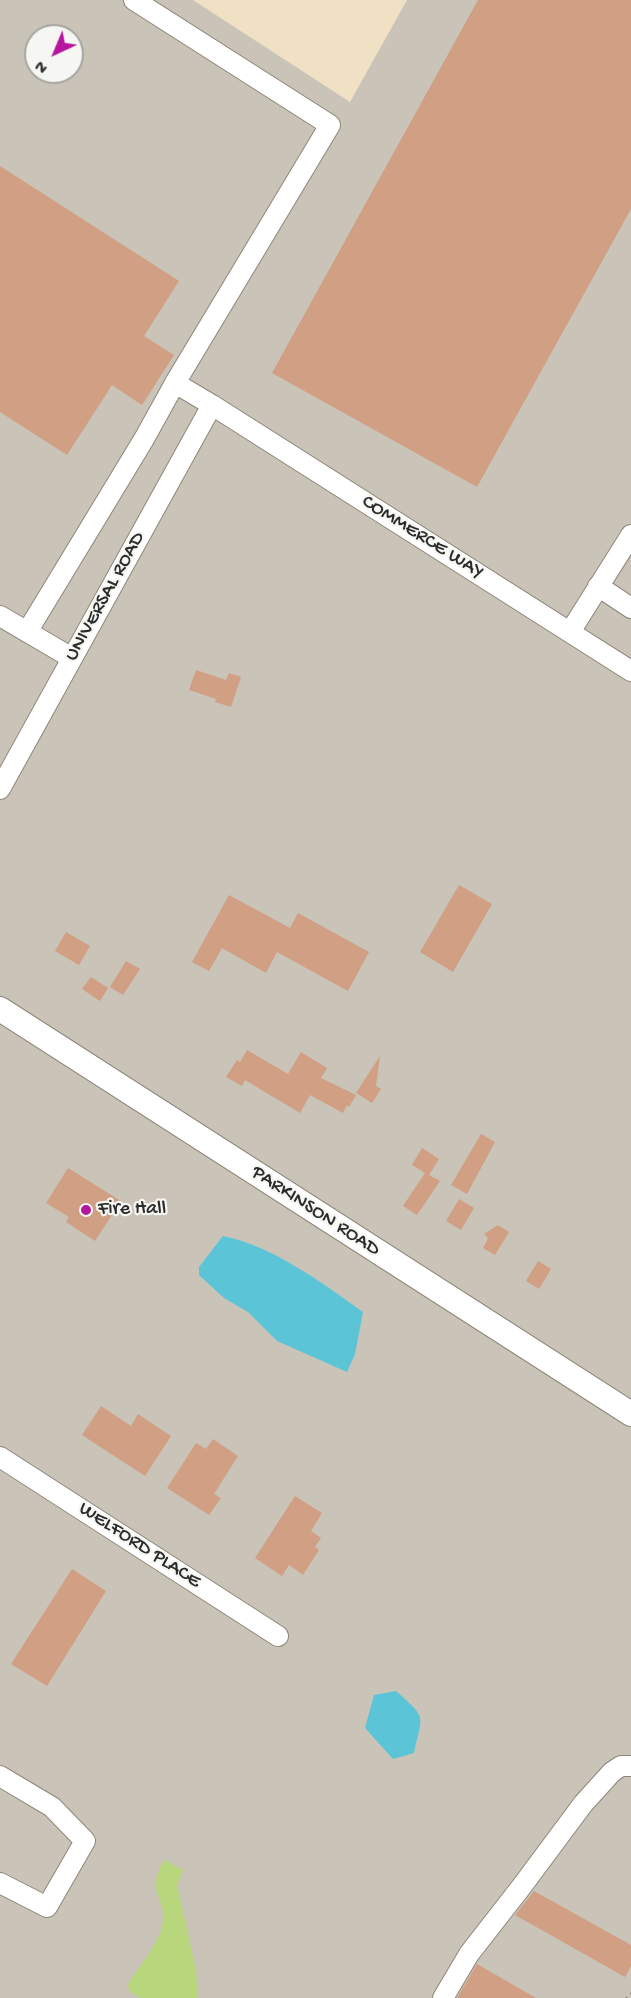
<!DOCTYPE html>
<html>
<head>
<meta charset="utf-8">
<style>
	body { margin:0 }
	#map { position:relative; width:631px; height:1998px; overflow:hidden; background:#f0e1c4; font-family:"Gochi Hand",sans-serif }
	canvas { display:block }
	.north { position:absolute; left:24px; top:24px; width:60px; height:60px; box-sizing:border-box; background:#f6f6f2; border:2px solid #a5a5a2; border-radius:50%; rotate:224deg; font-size:16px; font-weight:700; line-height:24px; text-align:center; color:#2b2b2b }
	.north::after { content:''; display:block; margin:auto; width:21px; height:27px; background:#b5179e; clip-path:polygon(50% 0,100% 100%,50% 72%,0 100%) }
</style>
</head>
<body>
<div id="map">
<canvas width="631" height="1998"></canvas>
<div class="north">N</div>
</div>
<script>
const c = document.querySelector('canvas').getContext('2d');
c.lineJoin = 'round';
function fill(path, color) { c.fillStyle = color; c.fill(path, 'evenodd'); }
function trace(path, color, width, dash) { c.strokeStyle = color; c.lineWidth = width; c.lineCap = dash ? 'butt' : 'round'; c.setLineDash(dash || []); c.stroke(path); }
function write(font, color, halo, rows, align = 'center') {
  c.font = font + ' "Gochi Hand",sans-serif'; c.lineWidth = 4.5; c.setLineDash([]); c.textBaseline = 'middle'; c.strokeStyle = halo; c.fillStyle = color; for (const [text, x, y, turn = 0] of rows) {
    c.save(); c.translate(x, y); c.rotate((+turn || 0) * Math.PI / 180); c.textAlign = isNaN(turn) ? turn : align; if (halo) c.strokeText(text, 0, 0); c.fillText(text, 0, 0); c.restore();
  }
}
fill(new Path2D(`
	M0,0H193L350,102L407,0H631V1998H0ZM36,36H72V72H36Z`), '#cac3b8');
fill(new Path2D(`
	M164,1860L183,1870L177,1885L196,1970L198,1998H141L129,1991L128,1984C138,1968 157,1946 162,1927C169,1898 144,1895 164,1860Z`), '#b9d77d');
fill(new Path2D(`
	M223,1236C273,1246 322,1283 363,1312L355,1354L347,1372L277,1341L248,1312L224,1298L199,1275V1267Z
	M396,1691C427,1719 423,1713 414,1753L393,1759L365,1728L374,1695Z`), '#5bc5d7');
fill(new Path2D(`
	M478,0H631V209L477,487L272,373Z
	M0,166L179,281L144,336L174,355L142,405L112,385L67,455L0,412Z
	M196,670L226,680L229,673L241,677L231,707L215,702L216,699L189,690Z
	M459,885L492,904L453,972L420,952Z
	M229,895L290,928L298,913L369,952L348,991L277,952L266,973L222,948L209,971L192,962Z
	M66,932L90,946L79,965L55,951Z
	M126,961L140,969L123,995L110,987Z
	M91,977L108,988L100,1001L82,989Z
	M247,1050L288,1074L301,1052L327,1068L321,1078L356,1095L349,1107L347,1105L343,1113L310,1095L300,1113L245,1080L242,1086L226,1077L237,1060L240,1062Z
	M380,1056L376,1086L381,1089L372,1103L356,1093Z
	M481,1134L495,1142L467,1194L451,1185Z
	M422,1148L439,1159L429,1175L440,1181L417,1215L403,1206L425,1173L412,1165Z
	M68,1168L121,1201L95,1241L66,1222L69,1217L46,1203Z
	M459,1199L474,1208L461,1230L446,1221Z
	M498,1225L509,1232L495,1255L483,1248L488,1238L484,1234Z
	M538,1261L551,1269L539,1289L526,1281Z
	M101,1406L131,1426L138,1414L171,1436L145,1476L82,1435Z
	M213,1439L238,1456L214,1494L221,1498L209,1515L167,1488L196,1443L206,1449Z
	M295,1496L322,1513L311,1531L321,1538L315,1547L319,1550L303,1575L289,1565L282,1576L255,1558Z
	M72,1569L106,1591L47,1686L11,1664Z
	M534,1891L631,1945V1966L625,1977L515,1915Z
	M477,1964L536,1998H457Z`), '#d09f84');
const minor = new Path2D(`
	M134,0L330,125L175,383L212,405L631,671
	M598,586L631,608
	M0,616L72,658
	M27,632L144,439L175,383
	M570,632L631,535
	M0,789L212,405
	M0,1457L278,1636
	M0,1776L52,1807L85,1841L47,1907L0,1883
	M443,1998L469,1954L522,1886L583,1804L612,1772L621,1766H631`);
const major = new Path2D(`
	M0,1009L631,1414`);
trace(minor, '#8e8678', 22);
trace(major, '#8e8678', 26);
trace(new Path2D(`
	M626,1998L631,1993`), '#8e8678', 2, [1.5, 4.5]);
trace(minor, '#fff', 20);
trace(major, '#fff', 24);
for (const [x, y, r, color] of [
	[86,1210,6,"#b5179e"]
]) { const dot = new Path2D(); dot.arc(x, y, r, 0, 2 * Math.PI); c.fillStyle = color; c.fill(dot); trace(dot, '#f6f6f2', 2); }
write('20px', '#2b2b2b', '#f6f6f2', [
	["COMMERCE WAY",422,538,32],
	["UNIVERSAL ROAD",106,597,-61],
	["PARKINSON ROAD",315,1212,33],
	["WELFORD PLACE",139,1546,33]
]);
write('20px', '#2b2b2b', '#f6f6f2', [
	["Fire Hall",98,1210]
], 'left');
</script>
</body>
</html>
